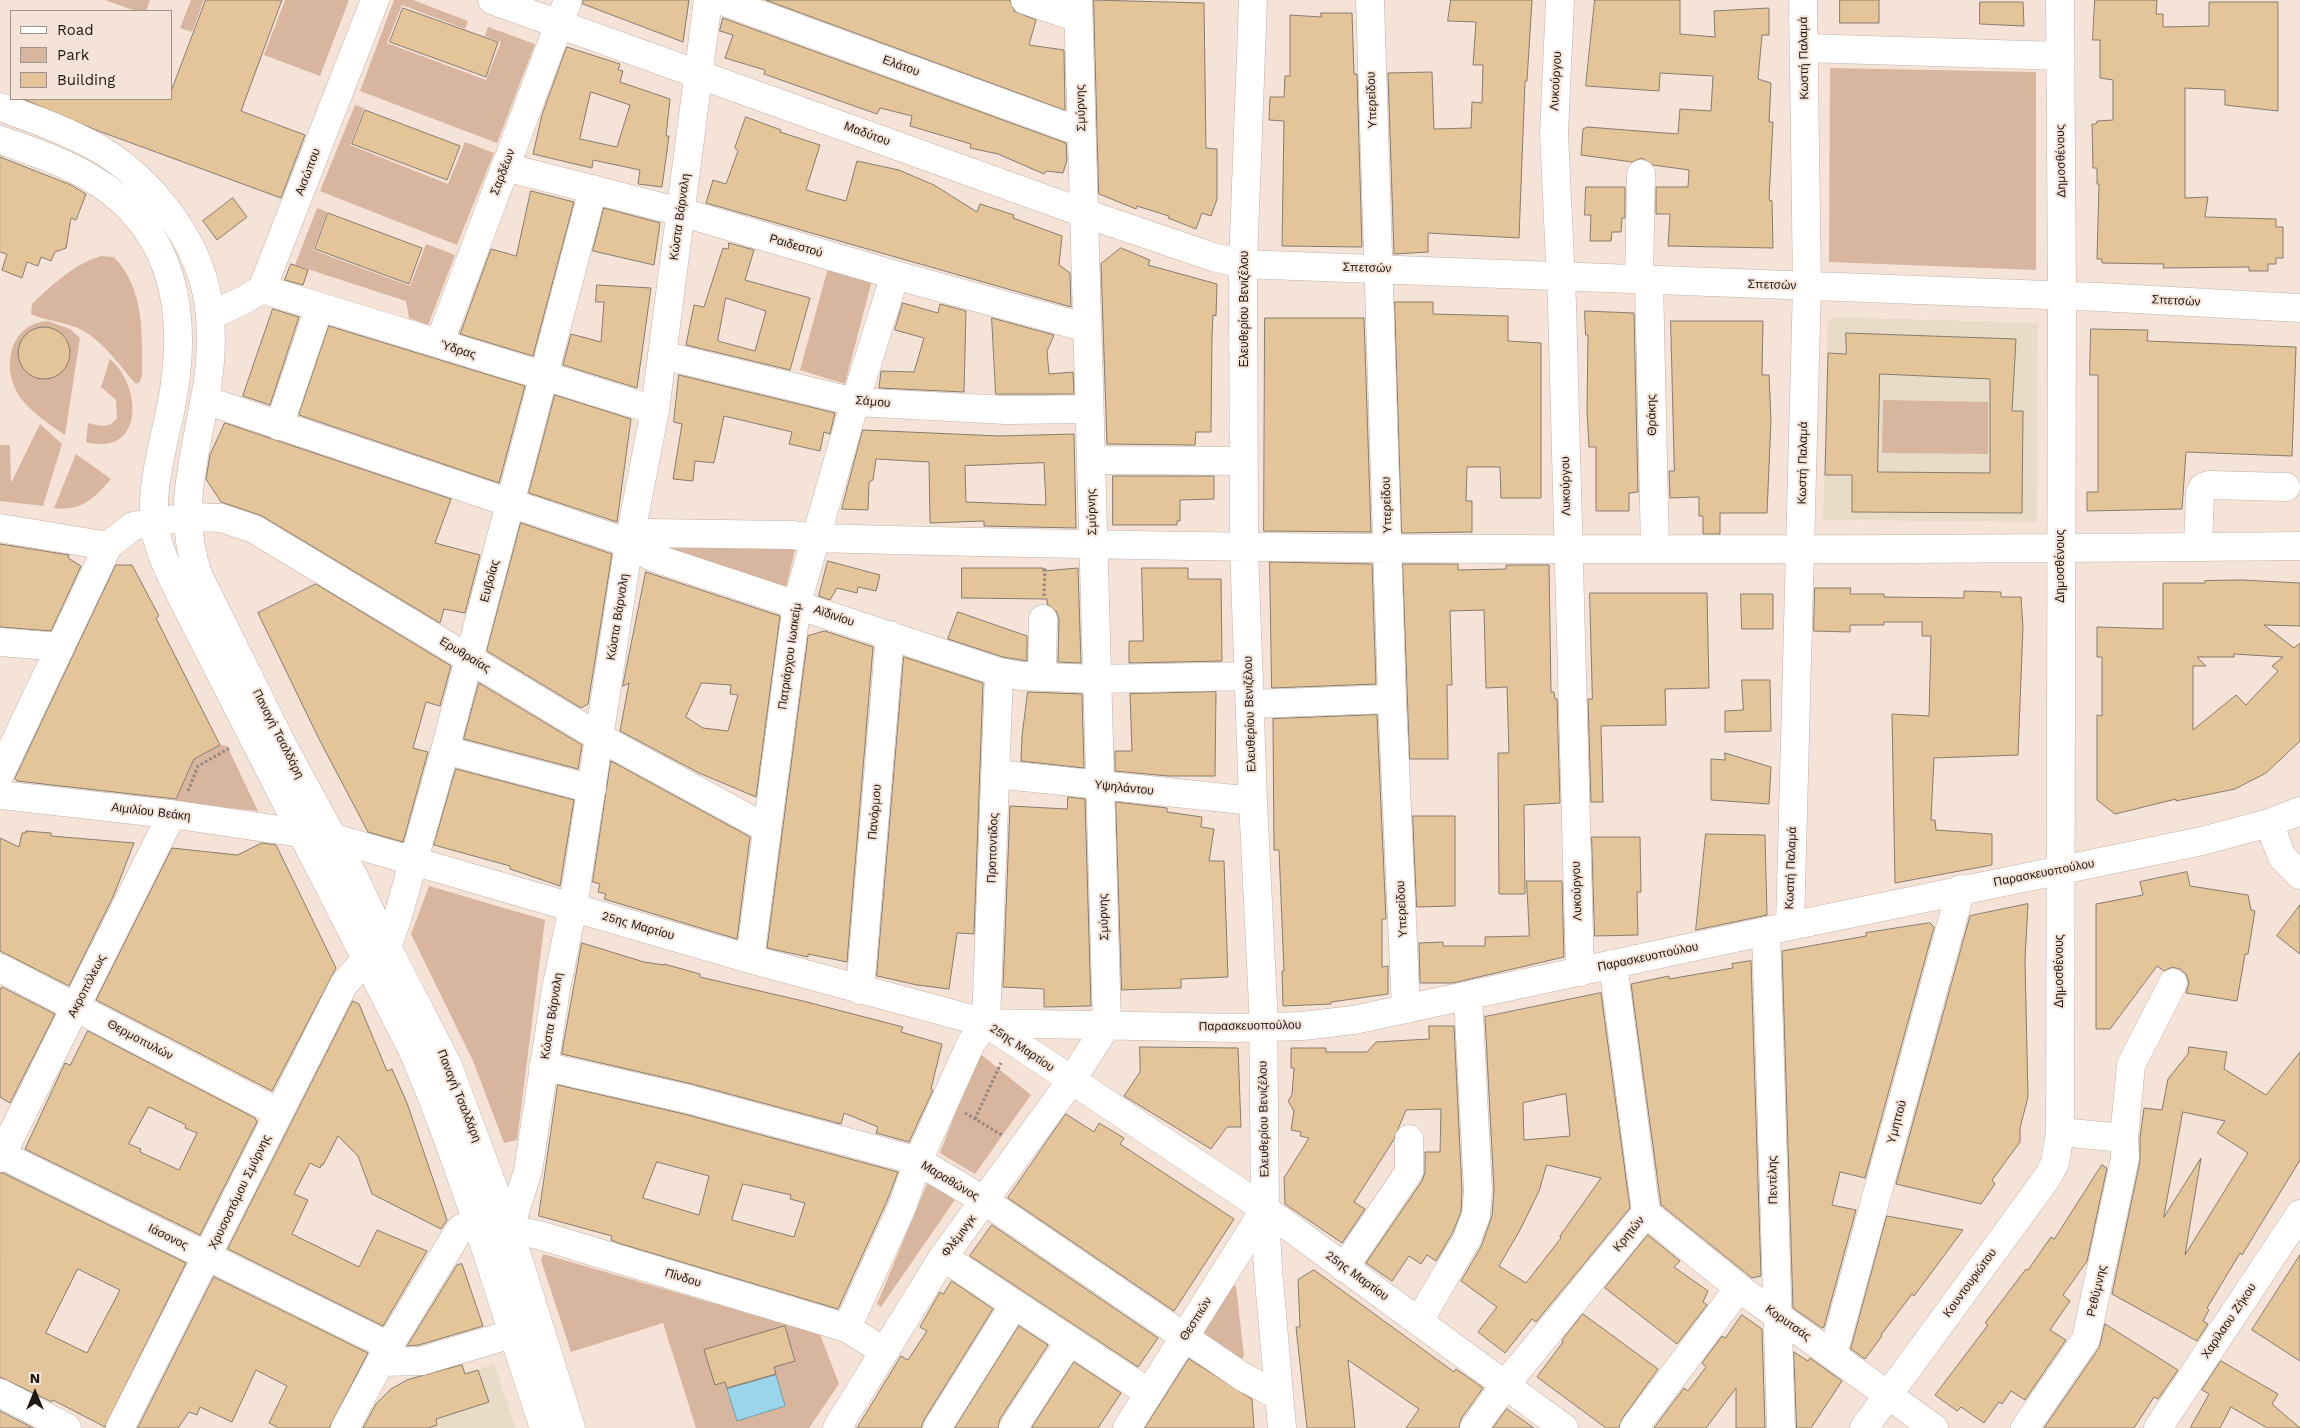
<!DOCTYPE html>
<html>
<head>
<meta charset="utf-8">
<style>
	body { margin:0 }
	#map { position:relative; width:2300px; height:1428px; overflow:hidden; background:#f5e3d8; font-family:"Work Sans",sans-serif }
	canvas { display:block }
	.legend { position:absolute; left:10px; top:10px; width:162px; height:90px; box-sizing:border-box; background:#f5e3d8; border:1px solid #9f928a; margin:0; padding:6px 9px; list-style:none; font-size:15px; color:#1e1814 }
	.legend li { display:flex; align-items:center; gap:10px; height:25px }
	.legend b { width:25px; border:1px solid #9f928a }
	.north { position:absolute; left:10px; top:1368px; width:50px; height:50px; -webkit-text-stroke:4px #f5e3d8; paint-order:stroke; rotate:0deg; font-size:14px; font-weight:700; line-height:20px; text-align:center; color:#1e1814 }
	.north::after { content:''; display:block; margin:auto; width:18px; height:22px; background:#1e1814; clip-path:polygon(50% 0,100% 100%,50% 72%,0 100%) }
</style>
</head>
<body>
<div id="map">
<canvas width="2300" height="1428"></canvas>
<ul class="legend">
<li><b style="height:6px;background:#fff"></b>Road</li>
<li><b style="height:14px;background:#d7b59f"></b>Park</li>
<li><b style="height:14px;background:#e4c499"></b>Building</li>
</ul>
<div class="north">N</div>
</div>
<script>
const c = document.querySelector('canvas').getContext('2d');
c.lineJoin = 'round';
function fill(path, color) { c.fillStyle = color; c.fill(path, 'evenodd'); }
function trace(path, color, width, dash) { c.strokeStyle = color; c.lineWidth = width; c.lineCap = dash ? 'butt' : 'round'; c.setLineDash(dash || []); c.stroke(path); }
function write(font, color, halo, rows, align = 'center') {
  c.font = font + ' "Work Sans",sans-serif'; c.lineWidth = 4; c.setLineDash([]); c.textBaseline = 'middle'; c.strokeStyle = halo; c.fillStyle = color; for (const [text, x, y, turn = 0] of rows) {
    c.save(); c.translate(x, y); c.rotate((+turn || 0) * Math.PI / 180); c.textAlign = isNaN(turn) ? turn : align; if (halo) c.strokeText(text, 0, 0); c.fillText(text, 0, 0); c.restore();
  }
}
fill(new Path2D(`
	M1834,317L2038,323L2037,522L1823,520L1828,322Z
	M462,1362L465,1374L494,1364L516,1428H363L380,1400L391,1389L407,1380Z`), '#e8dcc8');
fill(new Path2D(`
	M105,0H150L146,11H136Z
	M191,0H204L192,32L180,28Z
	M285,0H349L320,76L264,55Z
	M394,0H413L468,21L465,29L402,5L387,43L486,80L501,42L485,36L488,27L535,44L497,143L360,91Z
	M1830,68L2036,72V270L1829,262Z
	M355,105L364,108L350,145L448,184L465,142L494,153L457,245L320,191Z
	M317,208L327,212L313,250L410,286L426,244L455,255L428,325L409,318L406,301L295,265Z
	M101,256L114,257C145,290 142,333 142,375L140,382L136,384C117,363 104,341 78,328C67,323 36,318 31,314L32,304C52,285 74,264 101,256Z
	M828,268L872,280L845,384L800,370Z
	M48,321L70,329L80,338L65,435C50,425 35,415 23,401C0,372 7,324 48,321Z
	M110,359C142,386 145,457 86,442L88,423C100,426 110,429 117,418L116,400L101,387Z
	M1883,400L1988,402V454L1882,453Z
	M40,424L62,444L43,506L0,501V445H10L11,483Z
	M76,454L111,479C95,498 80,512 54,508Z
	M673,540L797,541L785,592L668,558Z
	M220,745L227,746L258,811L175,802L194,759Z
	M429,886L545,920L517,1140L504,1143L473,1061L411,934Z
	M979,1053L1031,1095L975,1174L940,1153Z
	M927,1184L955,1197L954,1201L881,1307L877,1304Z
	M543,1254L820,1334L839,1384L809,1428H696L663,1323L571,1352L541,1260Z
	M1233,1285L1236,1286L1244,1356L1241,1360L1201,1333Z`), '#d7b59f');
const water = new Path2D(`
	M776,1375L785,1406L737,1421L727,1389Z`);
fill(water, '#9bd5eb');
trace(water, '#769caa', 1);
const building = new Path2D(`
	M206,0H282L241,111L305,135L281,198L96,130L23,99H171V92Z
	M583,0H689L683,42L583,4Z
	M766,0H1010L1014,11L1036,20L1029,45L1064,50L1065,110Z
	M1094,0L1204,3L1206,148L1217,149V199L1211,216L1202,213L1196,229L1168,218L1169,216L1137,206L1136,209L1099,194Z
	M1451,0H1532L1527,81H1525L1519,238L1428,233V252L1394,254L1388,73L1432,72L1434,129L1471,128L1472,102L1482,103L1483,65H1473L1476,22L1448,21Z
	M1595,0H1680V34L1715,37L1714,11L1769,8V35H1762L1758,79L1771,83L1769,122H1773L1769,200L1772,201L1773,248L1668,246L1670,214H1656V187H1688L1689,170L1653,165L1642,158L1632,162L1581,155L1583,129L1587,127L1678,134L1680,109L1711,111L1713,76L1660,73L1659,91L1586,86Z
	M1840,0H1879V23H1840Z
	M2095,0H2157L2156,14H2163V27L2209,26V2H2278V111L2225,105V90L2185,88V198L2208,197L2205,217L2276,219V227H2283V258H2276V264H2268V271H2249V267L2163,268L2164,264L2102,263V259H2097L2099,184H2097V168H2093L2092,124H2096L2097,121L2113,120V80L2100,78V40H2093Z
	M1980,2H2023L2024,26L1980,24Z
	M403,8L498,42L486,77L390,42Z
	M1321,13H1352L1354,74H1357L1362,247L1282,246L1284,121L1269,120L1270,97H1284L1285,76H1290V15L1321,17Z
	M723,18L1066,143L1067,160L1063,173L1046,171L1044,174L998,154L970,148L971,144L910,126L912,116L880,108L877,114L764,74L765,70L725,58L733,35L720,31Z
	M567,47L620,64L618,70L623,71L620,82L670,99L666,136H669L662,187L638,184L640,170L593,160L592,168L533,154L542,115ZM591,92L630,105L617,147L580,139Z
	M365,110L460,146L447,180L352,144Z
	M746,117L781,130L780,132L820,145L806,190L846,201L857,161L899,170L934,185L977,212L980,204L1014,215L1013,218L1062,236L1059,265L1070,273L1071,307L706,203L713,180L726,184L738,151L735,148Z
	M0,157L71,185L86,194L76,220L71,218L66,248L55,252L51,261L41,257L38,266L27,262L22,278L2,270L7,254L0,252Z
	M1586,187H1625V218H1622L1621,232H1612L1611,241H1590L1591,215H1585Z
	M531,191L574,202L533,356L460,334L491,249L516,256Z
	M233,198L247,217L217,240L203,221Z
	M604,208L660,223L654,265L593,251Z
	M328,213L422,248L409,284L315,249Z
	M729,243L754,250L745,280L810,298L790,370L686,345L694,305L704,307L723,248L728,249ZM726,298L766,311L755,351L718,341Z
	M1121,248L1150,260L1148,265L1217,284L1216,316L1213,315L1212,337L1211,432H1196L1195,445L1107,444L1101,264Z
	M291,264L308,270L303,285L285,280Z
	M597,285L651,288L637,388L563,365L571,334L601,342L604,302H596Z
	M1395,302H1433V314L1508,316V341L1541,343V498H1501L1500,467H1467L1466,501H1472V532L1402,533Z
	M903,303L938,313L940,304L966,311L964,392L879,388L881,371L914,372L924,338L895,330Z
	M273,309L299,317L270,405L243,396Z
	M1585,311L1634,313L1638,492L1629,493V511H1596V447H1589L1587,410L1588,335H1586Z
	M992,318L1054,335L1047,351L1049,374L1073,372L1074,394H996Z
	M1265,318H1364L1371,532L1264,531Z
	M1671,321H1763L1762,375H1769L1771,420L1767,513H1720V534H1703V516H1699V497L1670,498L1669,471H1674Z
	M329,326L525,386L499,483L299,415Z
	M18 353a26 26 0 1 1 52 0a26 26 0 1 1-52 0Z
	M2091,329L2148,330L2147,341L2296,347L2292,456L2186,452L2182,509L2087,511V492H2098V375H2090Z
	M1846,333L2016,339L2012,411H2023L2022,513L1852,512V475H1825L1828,353L1846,354ZM1880,374L1990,379V473L1878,472Z
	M679,375L835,413L830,434L824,432L820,451L789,444L792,432L724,416L714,463L695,461L693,481L673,479L682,424L674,422Z
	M555,395L631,419L617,522L529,493Z
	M225,423L451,499L435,543L480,555L465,613L444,609L440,623L262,516L221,502L206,479L210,455Z
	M863,430L999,436L1074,434L1076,528L984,526V521L930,523L929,462L876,459L873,480L869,482L868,510L842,509ZM1044,463L1046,505L966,502L965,466Z
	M1113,476H1214V499L1180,500V521H1177V525H1113Z
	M521,523L612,554L588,704L581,708L487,651Z
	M0,544L69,555L68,558L81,566L51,631L0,627Z
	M828,561L880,575L876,591L858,587L857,593L837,588L830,600L819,596Z
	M1270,562L1372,564L1376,684L1272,688Z
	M1403,564H1458V570L1506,569V565H1549L1551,692H1554L1555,699H1557L1560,803L1524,805L1525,894H1499L1498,753H1509L1507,687L1486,688L1484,610L1450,611L1452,685H1447L1448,759H1410Z
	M116,565H132L159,616L156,618L220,745L194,759L176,799L17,781L15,779Z
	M962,568H1043V571L1078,568L1081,663L1058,662L1059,619L1056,611L1047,604V599L962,598Z
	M1142,568H1188V579H1221L1222,661L1129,663V641H1143Z
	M646,572L780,616L756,797L699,773L620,731L629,683L623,686ZM702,683L731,685L730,694L738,695L728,731L703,728L686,717Z
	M2242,580L2300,583V626L2264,625L2294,648L2300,643V741L2266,773L2235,789L2176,801V799L2115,814L2097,800V715L2102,716V657H2097V627L2163,629V583H2205V581ZM2234,654L2283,657L2272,666L2278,671L2246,705L2236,695L2193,730V666H2206L2197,657H2234Z
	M316,584L451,666L440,706L426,702L413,748L428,752L403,842L368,832L318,737L258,613Z
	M1815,588H1851L1850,594H1884V597L1964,598V591L2001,592V597H2021L2023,627L2018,755L1934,758L1931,820H1935L1936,830L1992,834V865L1895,883L1892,714L1929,716L1931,636H1922V622H1884V625H1850V632L1814,631Z
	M1590,593H1707L1709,688L1665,689L1666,725L1601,726L1603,802H1591L1588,699H1592Z
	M1741,594H1773V629H1742Z
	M958,612L1027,636V661L1003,657L948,639Z
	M825,631L873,647L847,962L808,954V957L767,948L808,636Z
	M904,657L983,683L974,934L957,933L949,989L917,985L877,976Z
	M1742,680H1770L1771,731L1725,732V711L1743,710Z
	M479,683L582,745L578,769L464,739Z
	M1028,692L1082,694L1084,768L1021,761L1022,736Z
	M1216,692L1215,776H1168L1115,771V751H1132L1130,694Z
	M1377,715L1386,919H1382V967L1388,966V994L1331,1002V1004L1283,1006L1282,971H1284L1279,850H1274L1273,719Z
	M1725,753L1771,767L1769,804L1711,800V759L1725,760Z
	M611,761L750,837L737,939L604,899L606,894L598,892L600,884L593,882Z
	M456,769L574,800L560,886L510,869V866L434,845Z
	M1068,797L1085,799L1091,1006L1044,1007V989L1003,987L1010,806L1067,809Z
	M1116,802L1167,808V812L1202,817L1201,827L1214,829L1209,861H1224L1228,977L1181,979V988L1122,990Z
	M1413,816H1455V906L1417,907Z
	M26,831L51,833V836L134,843L113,897L69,986L0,951V838L19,847L22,833H26Z
	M1706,834L1765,835L1767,915L1696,930Z
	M1592,837H1640L1641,892H1637L1638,935L1595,936Z
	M262,843L276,845L336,968L272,1091L96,1000L172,848L237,855Z
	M2187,872L2190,886L2248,895L2251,910L2255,911L2248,954H2245L2237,1001L2186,993L2189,983L2186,974L2180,969L2172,967L2164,971L2157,966L2110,1029H2096V904L2143,895L2140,882Z
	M1527,881H1562L1564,957L1453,983H1420L1419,943L1443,942V946H1485V937L1529,936Z
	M2028,904L2025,960L2028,1097L2020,1128V1142L1992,1180L1995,1184L1981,1204L1896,1184L1970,916Z
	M2300,905V954L2277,936Z
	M1930,923L1934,927L1865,1178L1840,1172L1832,1205L1856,1210L1824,1327L1822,1328L1793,1308L1782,951L1866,936V933Z
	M582,943L644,962L664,965V964L700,974V977L803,1001L903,1027L901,1032L942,1044L931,1089L933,1090L909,1142L876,1133L878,1127L844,1113L841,1124L692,1084L562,1054Z
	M1751,961L1761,1276L1752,1278L1661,1205L1631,984L1669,976V979L1733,968L1732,964Z
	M2,987L55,1014L10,1103L0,1097V991Z
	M1601,993L1630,1208L1536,1322L1532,1319L1505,1353L1478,1332L1497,1307L1461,1281L1481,1247L1492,1216L1494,1190L1485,1017ZM1566,1094L1570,1136L1524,1140L1523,1103ZM1547,1165L1601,1178L1560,1236L1561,1238L1526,1283L1499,1266L1520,1230L1539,1191Z
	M353,1001L359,1004L387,1071L392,1069L407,1103L447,1220L441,1229L372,1194L358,1156L338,1136L323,1165H321L320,1168L310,1163L294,1194L308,1200L292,1234L359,1267L377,1230L427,1251L383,1326L228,1249Z
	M1429,1026H1454L1462,1191L1461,1212L1453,1232L1436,1261L1427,1255L1421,1264L1409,1256L1392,1281L1366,1263L1422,1181L1425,1172V1152H1440L1441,1109L1406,1110L1393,1141L1354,1202L1365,1209L1342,1243L1285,1204L1284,1178L1309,1138L1300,1136L1301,1132L1291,1130L1294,1111L1288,1101L1292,1095L1294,1068H1291V1048H1326V1052H1367L1376,1042L1429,1039Z
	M88,1031L255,1118L257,1122L200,1235L25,1149L65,1063L70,1065ZM149,1107L186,1125L185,1128L197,1133L179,1170L140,1152L141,1149L129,1144Z
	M1140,1047L1238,1048L1241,1127H1227L1211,1149L1124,1096L1140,1072Z
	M2189,1047L2227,1052L2224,1069L2266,1095L2300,1052V1160L2242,1255L2240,1253L2207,1308L2209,1310L2203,1321L2208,1324L2197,1341L2112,1294L2140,1161V1138L2144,1108L2162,1110L2168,1079L2188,1054ZM2183,1112L2225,1121L2217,1133L2248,1153L2185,1255L2201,1158L2164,1217Z
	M558,1085L684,1114L898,1172L887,1201L838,1309L618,1243L611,1240L612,1236L539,1216ZM657,1162L709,1176L699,1215L643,1198ZM743,1184L791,1195L790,1199L805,1203L794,1237L732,1220Z
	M1066,1114L1094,1132L1099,1123L1124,1138L1120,1144L1234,1219L1174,1311L1008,1198Z
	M2102,1165L2107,1168L2087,1261L2063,1295L2070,1301L2050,1330L2066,1340L2025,1400L2011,1391L2002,1404L1999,1402L1984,1423L1961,1407L1957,1411L1935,1395L1988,1325L1985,1323L2026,1269L2028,1270L2051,1237L2054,1239Z
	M0,1173H3L186,1263L105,1427L53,1400L52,1402L0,1377ZM78,1269L120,1290L87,1353L46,1333Z
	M1887,1216L1963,1230L1914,1296L1912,1294L1881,1335L1882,1336L1865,1359L1851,1349Z
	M992,1225L1158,1338L1138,1367L970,1256Z
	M1648,1235L1680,1261L1674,1267L1708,1291L1703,1302L1707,1305L1677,1344L1605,1288Z
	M2300,1255V1361L2252,1330Z
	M462,1264L483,1326L419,1345L407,1346L457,1265Z
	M1314,1270L1454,1372L1456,1369L1483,1388L1461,1419L1459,1428H1406L1419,1409L1348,1360L1355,1428H1307L1296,1327H1300L1298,1280Z
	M214,1277L368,1353L329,1428H279L269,1423L287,1386L256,1370L232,1422L200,1407L197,1415L189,1412L178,1428H138Z
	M952,1281L993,1309L924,1420L921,1428H857L901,1356L908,1360L927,1331L920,1327L940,1292L943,1294Z
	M1583,1314L1658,1369L1622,1419L1619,1428H1606L1537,1377L1563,1342L1562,1341Z
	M1742,1315L1762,1329L1765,1428H1736V1388L1706,1428H1654L1684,1388L1688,1391L1706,1367L1702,1363L1722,1336L1725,1338Z
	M2105,1324L2178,1370L2158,1399L2154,1397L2134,1428H2044L2099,1348Z
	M785,1326L795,1361L774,1367L776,1374L727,1388L725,1382L715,1385L704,1350Z
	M1019,1326L1048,1345L1000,1419L998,1428H955Z
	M1794,1352L1808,1361L1810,1358L1842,1381L1811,1428H1797Z
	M1189,1359L1252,1399L1254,1428H1145Z
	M2221,1361L2278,1394L2272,1404L2300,1428H2267L2231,1407L2220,1428H2190L2209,1394L2202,1390Z
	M1074,1362L1121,1393L1098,1428H1032Z
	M462,1365L465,1374L478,1370L489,1402L436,1419L437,1425L428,1428H363L376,1404L391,1389L407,1380Z
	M1507,1409L1534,1428H1493Z
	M0,1411L33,1428H0Z`);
fill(building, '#e4c499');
trace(building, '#867c6d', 1);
const minor = new Path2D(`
	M492,0L1084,213L1213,257L1243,264L2099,297L2300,308
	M720,0L1081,132
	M1025,0L1078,18
	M1253,0L1243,264L1244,547L1253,801L1263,1005L1265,1209L1268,1269L1282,1428
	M1370,0L1392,699L1406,1009
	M1560,0L1554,134L1562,304L1580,972
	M1804,48L2060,56
	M505,167L681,212L895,275L1087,328
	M1639,280L1641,174
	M1649,281L1655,548
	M262,289L655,410
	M210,316L244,300L262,289L375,0
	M439,344L568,0
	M662,355L855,402L1006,410L1089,409
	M205,400L629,543L652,557L999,672L1021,676L1097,679L1249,676
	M279,426L319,308
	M1091,460L1243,461
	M0,528L108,546
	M629,543L649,533L791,535L817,538C1311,552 1806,551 2300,546
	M2198,547L2200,493L2203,487L2209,485L2286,487
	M0,642L60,647
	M1042,677L1043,619
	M1251,704L1392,699
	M445,750L592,789
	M0,774L108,546L133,526L187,517L221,518L254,529L599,737L766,828
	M996,774L1253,801
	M0,795L178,815L334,838L750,959L986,1023L1265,1209L1564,1428
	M2269,823L2282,857L2300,875
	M1790,926L1807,286L1803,0
	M1766,931L1781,1428
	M750,959L797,603L855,402L895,275
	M0,968L279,1113
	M860,990L890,635
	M986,1023L1236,1028L1302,1026L1354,1020L1790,926L2202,841L2269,823L2300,811
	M986,1023L999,672
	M543,1066L688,1099L918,1161L985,1201L1243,1377L1279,1396
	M2060,1132L2124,1138
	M0,1154L389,1346
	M0,1158L172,814
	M1646,1213L1739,1288L1934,1428
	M509,1230L528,1171L556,989L573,907L629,543L655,410L708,0
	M943,1257L1149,1393
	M1344,1268L1409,1172V1139
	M1419,1321L1467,1239L1476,1215L1478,1191L1468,996
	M847,1328L902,1207L918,1161L971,1043L986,1023
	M1833,1354L1961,889
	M381,1362L421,1361L535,1327
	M0,1393L67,1428
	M120,1428L344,984L365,960L387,947L398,916L445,750L593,189
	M345,1428L389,1346L460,1229L477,1223L539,1235L847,1328L883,1351
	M837,1428L943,1257L1071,1081L1107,1025L1078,0
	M937,1428L1014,1305
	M1013,1428L1069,1342
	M1127,1428L1265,1209
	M1474,1428L1505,1385L1646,1213L1613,964
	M1634,1428L1739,1288
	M1864,1428L2047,1178L2055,1163L2060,1132L2062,296L2060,0
	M2025,1428L2086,1339L2125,1158L2124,1138L2131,1065L2173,983
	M2158,1428L2300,1214`);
const major = new Path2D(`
	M0,107C34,119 70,132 101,150C152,181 198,240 208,300C213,332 211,367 205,398C194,461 176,514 199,577L285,750L354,877L387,947L448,1066L509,1230L571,1428
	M0,140C31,151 62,161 91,178C176,229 189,317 171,407C163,448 147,496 157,538C162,559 173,579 182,598L412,1049C465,1172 501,1301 544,1428`);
trace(minor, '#c2b1a6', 29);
trace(major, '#c2b1a6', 29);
trace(new Path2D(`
	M1044,596L1045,567
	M188,791L198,766L230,748
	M965,1113L1002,1135
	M975,1119L1001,1063`), '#92867e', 3, [2.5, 2.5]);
trace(minor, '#fff', 28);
trace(major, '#fff', 28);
write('12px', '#1e1814', '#f5e3d8', [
	["Κωστή Παλαμά",1804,58,-91],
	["Ελάτου",901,66,20],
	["Λυκούργου",1556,81,-87],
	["Υπερείδου",1372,100,-92],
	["Σμύρνης",1081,108,-92],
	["Μαδύτου",867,134,20],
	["Δημοσθένους",2061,161,-91],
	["Αισώπου",308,172,-69],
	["Σαρδέων",503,172,-69],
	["Κώστα Βάρναλη",680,217,-82],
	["Ραιδεστού",796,246,16],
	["Σπετσών",1367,268,2],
	["Σπετσών",1772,285,2],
	["Σπετσών",2176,301,3],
	["Ελευθερίου Βενιζέλου",1244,309,-90],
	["Ύδρας",458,350,17],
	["Σάμου",873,402,5],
	["Θράκης",1652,415,-91],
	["Κωστή Παλαμά",1803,463,-89],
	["Λυκούργου",1566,486,-91],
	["Υπερείδου",1387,505,-92],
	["Σμύρνης",1092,512,-92],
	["Δημοσθένους",2060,566,-90],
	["Ευβοίας",490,581,-75],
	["Αϊδινίου",834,616,19],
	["Κώστα Βάρναλη",618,617,-81],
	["Ερυθραίας",465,655,31],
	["Πατριάρχου Ιωακείμ",790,656,-82],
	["Ελευθερίου Βενιζέλου",1250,714,-92],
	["Παναγή Τσαλδάρη",278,734,63],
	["Υψηλάντου",1124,788,6],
	["Αιμιλίου Βεάκη",151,812,7],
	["Πανόρμου",875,812,-85],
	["Προποντίδος",993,848,-88],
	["Κωστή Παλαμά",1791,868,-88],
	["Παρασκευοπούλου",2044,873,-11],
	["Λυκούργου",1577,891,-92],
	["Υπερείδου",1402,909,-93],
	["Σμύρνης",1104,917,-92],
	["25ης Μαρτίου",638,926,16],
	["Παρασκευοπούλου",1648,957,-12],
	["Δημοσθένους",2059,971,-90],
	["Ακροπόλεως",87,986,-63],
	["Κώστα Βάρναλη",552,1016,-81],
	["Παρασκευοπούλου",1250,1026,-1],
	["Θερμοπυλών",140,1040,28],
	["25ης Μαρτίου",1022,1048,34],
	["Παναγή Τσαλδάρη",459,1096,68],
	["Ελευθερίου Βενιζέλου",1264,1119,-91],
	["Υμηττού",1897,1122,-75],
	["Πεντέλης",1773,1180,-91],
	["Μαραθώνος",950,1181,31],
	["Χρυσοστόμου Σμύρνης",240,1192,-64],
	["Κρητών",1629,1234,-51],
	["Φλέμινγκ",959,1236,-53],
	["Ιάσονος",168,1237,26],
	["25ης Μαρτίου",1357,1276,36],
	["Πίνδου",683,1278,17],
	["Κουντουριώτου",1970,1283,-54],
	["Ρεθύμνης",2097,1291,-77],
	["Θεσπιών",1196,1319,-58],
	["Χαρίλαου Ζήκου",2229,1321,-56],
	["Κορυτσάς",1788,1323,35]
]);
</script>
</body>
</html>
